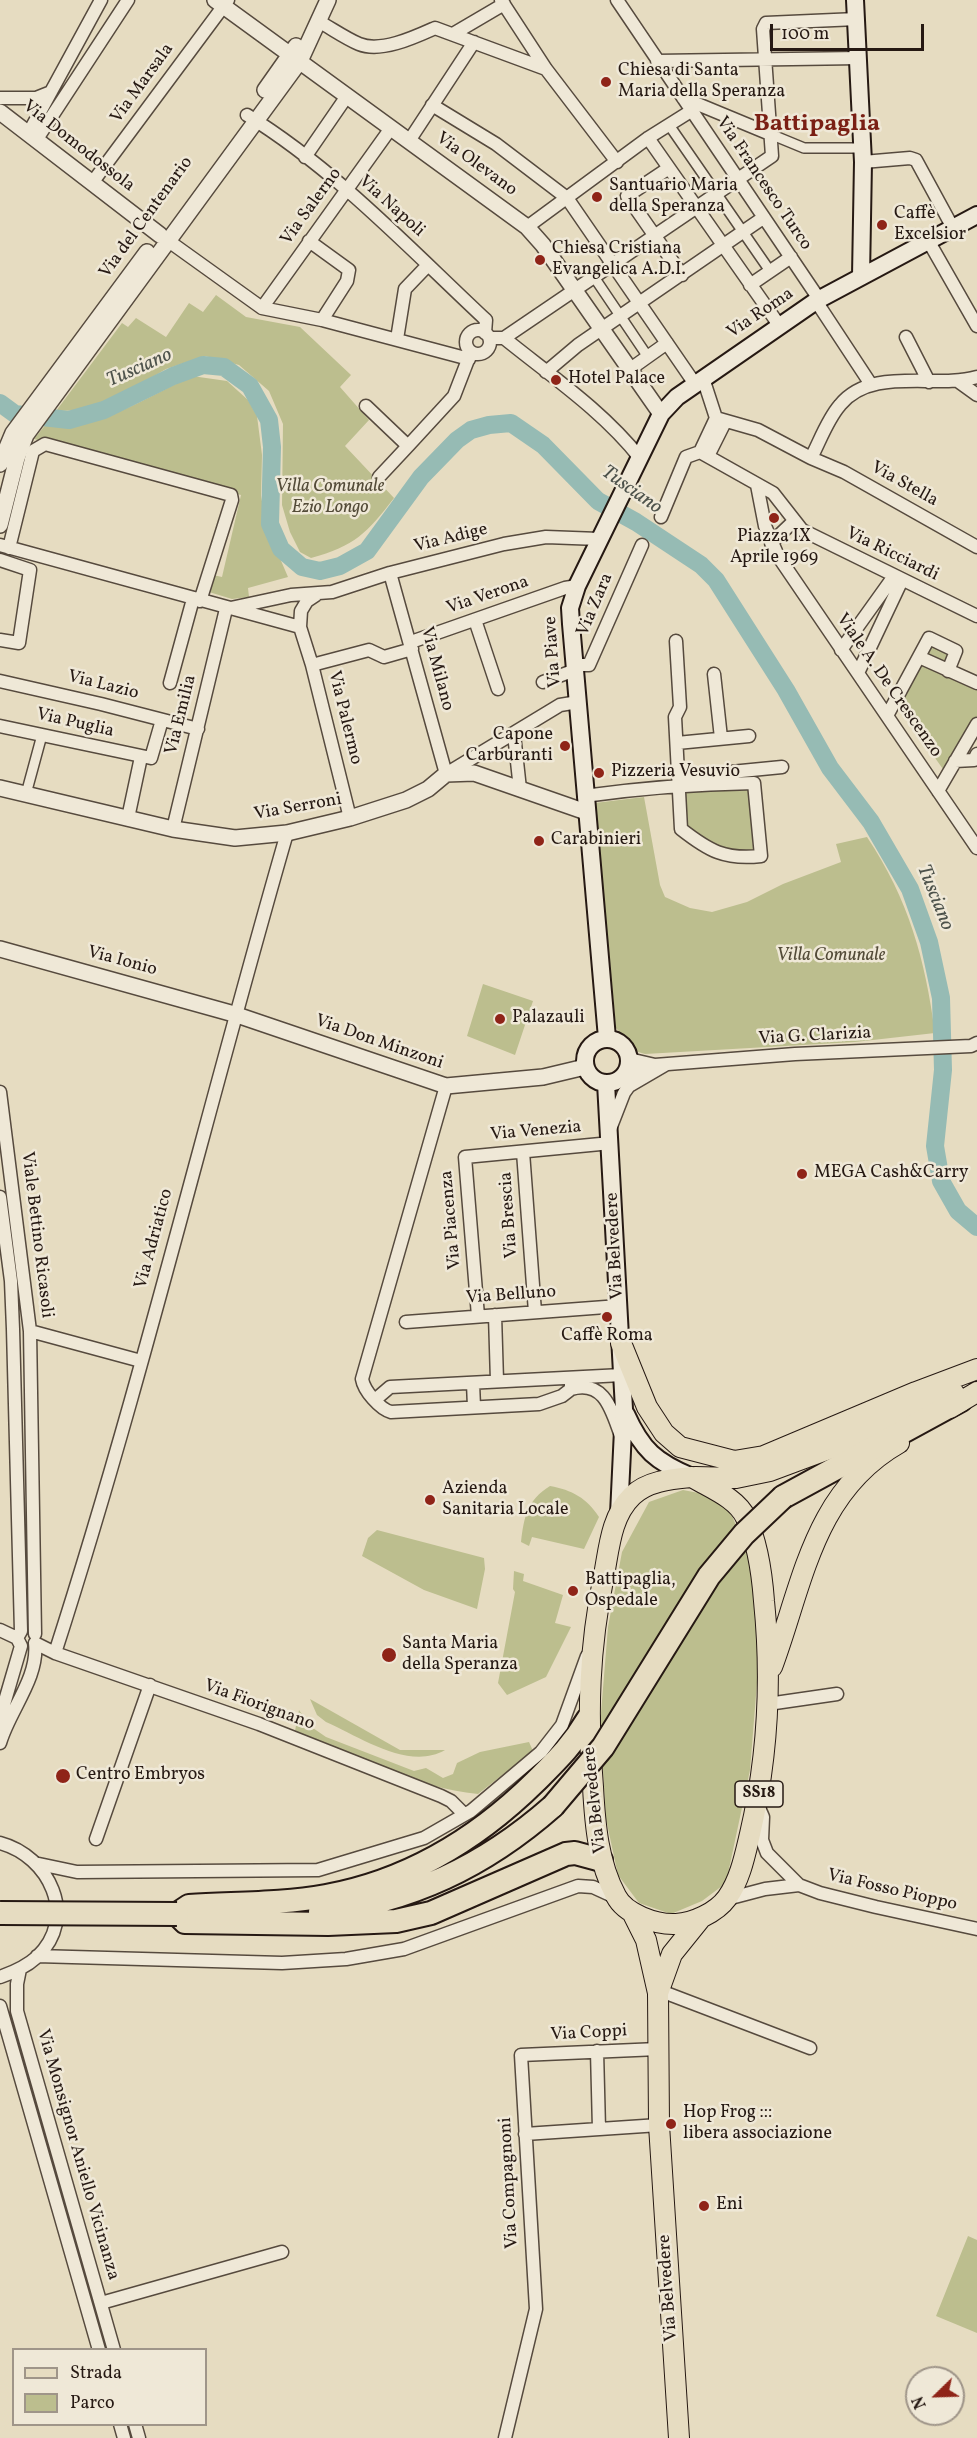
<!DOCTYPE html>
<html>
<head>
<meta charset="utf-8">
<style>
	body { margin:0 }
	#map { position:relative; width:977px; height:2438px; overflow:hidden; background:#e6dcc1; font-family:Vollkorn,serif }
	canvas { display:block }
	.legend { position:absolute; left:12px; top:2348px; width:195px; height:78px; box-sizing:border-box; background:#efe8d7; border:2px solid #9f9589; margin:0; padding:8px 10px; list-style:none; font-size:18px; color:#261913 }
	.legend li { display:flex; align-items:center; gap:12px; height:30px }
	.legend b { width:30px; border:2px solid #9f9589 }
	.north { position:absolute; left:905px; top:2366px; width:60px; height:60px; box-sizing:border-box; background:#efe8d7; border:2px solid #9f9589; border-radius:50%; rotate:247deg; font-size:16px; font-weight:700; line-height:24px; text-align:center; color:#261913 }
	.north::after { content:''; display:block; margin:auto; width:21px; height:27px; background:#8f2418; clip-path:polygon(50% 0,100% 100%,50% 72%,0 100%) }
	.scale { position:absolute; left:770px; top:24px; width:154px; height:27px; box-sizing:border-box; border:3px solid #261913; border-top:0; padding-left:8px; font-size:18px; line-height:21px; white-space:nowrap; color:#261913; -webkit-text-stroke:4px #efe8d7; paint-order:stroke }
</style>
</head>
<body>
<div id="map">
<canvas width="977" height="2438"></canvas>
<ul class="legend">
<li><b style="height:8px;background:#e6dcc1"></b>Strada</li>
<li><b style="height:16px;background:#bcbe8e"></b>Parco</li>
</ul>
<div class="north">N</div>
<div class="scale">100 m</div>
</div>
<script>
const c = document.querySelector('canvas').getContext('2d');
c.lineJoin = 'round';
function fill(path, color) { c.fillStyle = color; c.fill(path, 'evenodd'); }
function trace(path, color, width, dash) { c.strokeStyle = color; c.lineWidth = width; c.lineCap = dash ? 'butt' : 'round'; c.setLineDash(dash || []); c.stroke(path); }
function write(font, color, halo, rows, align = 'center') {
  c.font = font + ' Vollkorn,serif'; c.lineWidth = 5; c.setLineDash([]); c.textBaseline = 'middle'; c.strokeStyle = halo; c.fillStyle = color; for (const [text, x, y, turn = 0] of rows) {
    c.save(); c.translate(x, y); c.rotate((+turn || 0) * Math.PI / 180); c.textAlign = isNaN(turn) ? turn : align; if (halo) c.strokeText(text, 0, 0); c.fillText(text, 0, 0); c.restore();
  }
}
fill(new Path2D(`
	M216,295L246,317L300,327L351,375L340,387L369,420L345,446L394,498C367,533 355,546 311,558L300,552L290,532L282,505L283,424L269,391L239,365L205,356L166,369L117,398L85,410L56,411L122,323L128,327L136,318L166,337L189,303L203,312Z
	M192,376L227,381L248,400L257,416L262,455L261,496L267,528L288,577L248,588L249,597L232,599L209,592L213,575L222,577L241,495L34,439L47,423C99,431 146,397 192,376Z
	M934,637L960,650L953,667L977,680V716L945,772L899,707Z
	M750,790L753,851C723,850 712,846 688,828L684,791Z
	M644,797L660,885L665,897L690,908L712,912L747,902L783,884L841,862L836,844L867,837C909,900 925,959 935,1033L855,1042L645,1054L635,1051L628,1037H624L616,1028L595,803Z
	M483,984L533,1001L515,1055L467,1036Z
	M550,1486C572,1490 587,1498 599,1517L584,1549L532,1537L529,1546L521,1542C524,1517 527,1500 550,1486Z
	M683,1490L709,1495L731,1513L750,1561L757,1618L758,1670L750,1770L726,1883L702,1901L671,1914L639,1903L618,1875L606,1819L600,1725L608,1627L622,1552L649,1502Z
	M377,1530L484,1558L485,1569L477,1609L424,1590L362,1556L368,1538Z
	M514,1571L524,1574L523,1581L563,1595L555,1623L571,1627L546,1677L507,1695L498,1683L515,1592L513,1589Z
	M310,1699L400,1750H445C409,1771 360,1737 326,1722L317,1715Z
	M299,1710L310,1726L326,1737L414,1771L426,1768L443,1778L453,1774L457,1763L480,1752L529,1742L533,1751L478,1794C415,1788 353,1754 295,1731Z
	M968,2236L977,2240V2333L936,2316Z`), '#bcbe8e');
trace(new Path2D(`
	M0,403L15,414L69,420L104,410L173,376L203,365L224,367L250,386L269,420L272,447L270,524L281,549L302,567L320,571L340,566L367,551L421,477L457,440L471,430L489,425L511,423L543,445L598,501L636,522L701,565L716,580L786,690L830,768L871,822L910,889L929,942L941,998L943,1070L935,1146L941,1181L958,1211L977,1227`), '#96bbb4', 18);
const pedestrian = new Path2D(`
	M669,125L770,271
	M770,134L804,148H862
	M594,277L648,357
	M26,794L42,735`);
const minor = new Path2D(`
	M501,0L546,69L617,162
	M617,0L819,299
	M318,21C331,28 345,38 359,44C381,53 415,37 435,28L546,69
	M453,34L504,4
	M657,61L859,58
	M0,98H36L51,92
	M683,98L770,134
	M432,105L496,144L567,198L695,384
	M247,115C336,170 410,249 486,320L485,333
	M28,134L101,0
	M648,138L779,325
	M37,139L128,0
	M409,141L474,42
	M305,157L347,96
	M863,162L910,158L916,160L953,228
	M669,168L627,196L682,275
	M92,183L228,0
	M527,227L648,138L691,111
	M163,237L262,308L322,320L469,359
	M309,241L349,270L347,281L322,320
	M929,242L977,326
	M750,285L791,257
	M816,301L870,383
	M262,308L391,128
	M466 342a12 12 0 1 1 24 0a12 12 0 1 1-24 0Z
	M906,337L929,382
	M490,338H504C551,376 603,411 640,458
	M504,338L772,156L763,29L766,23L857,19
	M397,339L405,289L428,265
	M629,370L667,343
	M546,372L578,345L763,218
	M959,382L977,395
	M366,406L408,446L379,477
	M716,418L758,430L811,458L844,472L977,547
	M408,446L454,396L471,352
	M700,452L773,493L802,530L977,616
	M700,452L716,418L703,378
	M708,456L725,422
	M811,458C820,441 827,420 840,405C872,366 933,389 977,377
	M757,485L765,526L778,556L977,848
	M661,517L686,457L700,452
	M771,543L793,522
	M0,545L300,627
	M9,548L33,451L45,444L231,495L232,500L200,601
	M0,560L30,570L19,643L0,640
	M390,573L446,774L560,705L578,702
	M316,595L307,601L301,611L300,627L312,665L350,818
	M226,609L291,595L332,592L390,573L504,544L546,537L599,539
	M475,620L498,689
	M411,642L565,588L577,586
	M841,650L894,576
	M919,657L977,683
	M312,665L369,650L384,657L412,649
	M574,665H589L642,545
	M858,673L902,580
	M714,674L721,738
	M0,681L101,704L198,729
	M543,682L575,670
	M170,683L193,599
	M888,714L929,638L956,651L948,671
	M0,726L151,758L162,720
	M514,734L520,789
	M677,743L749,736
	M955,761L974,760L977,754
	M680,777L782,767
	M938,791L977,724
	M584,796C641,788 697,784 754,783L761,856C725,860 709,851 681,829L675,717L680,707L676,641
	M128,818L141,757
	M173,829L226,609
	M629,1059L655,1065L795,1054L971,1046L977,1043
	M624,1075L648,1067
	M446,1086L362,1379C364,1391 380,1409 391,1412L539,1404L562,1396L571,1389V1378
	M0,1092L30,1331L35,1634
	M610,1129L624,1093L629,1086L665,1065
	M523,1152L535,1312
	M0,1197L11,1281L13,1329L21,1631L17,1638L21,1646
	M495,1315L497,1381
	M478,1316L465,1157L611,1143
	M406,1322L619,1306
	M30,1331L141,1361
	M473,1383L474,1407
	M571,1389C605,1379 612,1412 621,1436
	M376,1399L390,1387L622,1375
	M0,1630L17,1638
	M35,1643L55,1653L259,1724L441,1796L451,1801L464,1814
	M55,1653C142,1383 208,1106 287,833
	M768,1704L837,1694
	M3,1731L2,1711L21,1646
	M0,1743C9,1711 39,1678 35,1643
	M757,1803L763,1817L762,1840L767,1853L799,1885L820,1893L876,1907L977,1929
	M96,1839L150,1685
	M0,1843C49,1856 79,1917 37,1957C26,1967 14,1972 0,1977
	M39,1864L77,1872L318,1870L424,1838L471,1811L541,1752L562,1725L587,1656
	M727,1899L765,1889L799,1885
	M37,1956L282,1963L346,1959L404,1949L578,1886L593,1887L617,1898
	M20,1969L17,1984V2011L114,2350
	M658,1993H666L810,2048
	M0,2006L99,2350
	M597,2051L599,2129
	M525,2134L659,2125
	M101,2303L282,2252
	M120,2424L124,2438
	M135,2424L139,2438
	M505,2438L536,2309L521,2055L658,2049`);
const tertiary = new Path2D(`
	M215,0L527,227L543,245L661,414
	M265,90L296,46
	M0,112L160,235
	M0,464L13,433L147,252
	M0,525L17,458L26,435L300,61L328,0
	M0,788L173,829L235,838L287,833L350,818L406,800L428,789L446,774L474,773L586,812
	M0,949L234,1014L446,1086L543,1077L585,1067`);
const secondary = new Path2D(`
	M855,0L863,162L861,276
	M607,1038L571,624L570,608L577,586L661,414L677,397L816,301L977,215
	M585 1061a22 22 0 1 1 44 0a22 22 0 1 1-44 0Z
	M606,1083L624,1409L619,1514
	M626,1414C642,1450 656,1462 692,1477`);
const primary = new Path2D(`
	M621,1343L647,1407L664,1433L680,1447L734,1461L764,1456L916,1392L977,1369
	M950,1408L977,1392
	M692,1477C710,1488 737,1498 746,1518C758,1543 762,1574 764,1601C772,1680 768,1757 750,1834C745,1855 740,1880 727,1898C716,1913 693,1923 676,1924C656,1925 625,1914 616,1896C598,1862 595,1824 593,1787C587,1712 589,1649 604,1575C609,1549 611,1516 632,1496C647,1481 671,1479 692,1477Z
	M695,1477L736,1478L770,1471L837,1446L954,1393
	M772,1667C803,1584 813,1492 899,1443
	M632,1912L646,1940L658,1993L659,2125L679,2438
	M658,1993L672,1954L701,1918`);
const motorway = new Path2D(`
	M783,1497L961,1400
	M320,1912C410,1902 485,1866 553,1806
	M177,1914L189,1906C234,1903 281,1904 326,1896C408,1881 476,1840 535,1782C557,1760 572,1746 588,1719
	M177,1914L185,1922L328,1924L396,1921L431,1913L566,1854L575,1853L601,1860`);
trace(pedestrian, '#564a3e', 12);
trace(minor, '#564a3e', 15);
trace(tertiary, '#564a3e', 18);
trace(secondary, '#261913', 20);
trace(primary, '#261913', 22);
trace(motorway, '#261913', 26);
trace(pedestrian, '#efe8d7', 9);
trace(minor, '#efe8d7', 12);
trace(tertiary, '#efe8d7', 15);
trace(secondary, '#efe8d7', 16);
trace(primary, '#e6dcc1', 20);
trace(motorway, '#e6dcc1', 22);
const motorwayBridge = new Path2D(`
	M553,1806L603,1747L709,1576L744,1534L783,1497
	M0,1913L177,1914`);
trace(motorwayBridge, '#261913', 26, []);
trace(motorwayBridge, '#e6dcc1', 22);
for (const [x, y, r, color] of [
	[606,82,6,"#8f2418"],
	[597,197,6,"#8f2418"],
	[882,225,6,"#8f2418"],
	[540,260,6,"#8f2418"],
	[556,380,6,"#8f2418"],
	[774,518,6,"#8f2418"],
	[565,746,6,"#8f2418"],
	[599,773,6,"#8f2418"],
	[539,841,6,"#8f2418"],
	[500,1019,6,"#8f2418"],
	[802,1174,6,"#8f2418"],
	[607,1317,6,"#8f2418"],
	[430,1500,6,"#8f2418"],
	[573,1591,6,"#8f2418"],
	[389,1655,8,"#8f2418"],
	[63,1776,8,"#8f2418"],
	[671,2124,6,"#8f2418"],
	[704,2206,6,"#8f2418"]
]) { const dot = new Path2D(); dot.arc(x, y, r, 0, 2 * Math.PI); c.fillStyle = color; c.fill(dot); trace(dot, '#efe8d7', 2); }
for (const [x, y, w] of [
	[759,1794,48]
]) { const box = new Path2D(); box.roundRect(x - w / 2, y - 13, w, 26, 4.5); c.fillStyle = '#efe8d7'; c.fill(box); trace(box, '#261913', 1.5); }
write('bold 16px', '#261913', null, [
	["SS18",759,1794]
]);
write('18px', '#261913', '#efe8d7', [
	["Chiesa di Santa",618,72],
	["Maria della Speranza",618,93],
	["Santuario Maria",609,187],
	["della Speranza",609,208],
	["Caffè",894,215],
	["Excelsior",894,236],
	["Chiesa Cristiana",552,250],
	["Evangelica A.D.I.",552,271],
	["Hotel Palace",568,380],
	["Piazza IX",774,538,"center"],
	["Aprile 1969",774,559,"center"],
	["Capone",553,736,"right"],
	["Carburanti",553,757,"right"],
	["Pizzeria Vesuvio",611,773],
	["Carabinieri",551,841],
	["Palazauli",512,1019],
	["MEGA Cash&Carry",814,1174],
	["Caffè Roma",607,1337,"center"],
	["Azienda",442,1490],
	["Sanitaria Locale",442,1511],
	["Battipaglia,",585,1581],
	["Ospedale",585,1602],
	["Santa Maria",402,1645],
	["della Speranza",402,1666],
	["Centro Embryos",76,1776],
	["Hop Frog :::",683,2114],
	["libera associazione",683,2135],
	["Eni",716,2206]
], 'left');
write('18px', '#261913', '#efe8d7', [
	["Via Marsala",143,84,-54],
	["Via Domodossola",78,147,38],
	["Via Olevano",476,165,36],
	["Via Francesco Turco",763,184,56],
	["Via Salerno",312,207,-54],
	["Via Napoli",391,207,42],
	["Via del Centenario",147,218,-54],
	["Via Roma",761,314,-34],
	["Via Stella",904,485,29],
	["Via Adige",451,539,-14],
	["Via Ricciardi",892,555,26],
	["Via Verona",488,596,-19],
	["Via Zara",596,605,-67],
	["Via Piave",554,652,-94],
	["Via Milano",436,669,75],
	["Via Lazio",103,686,14],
	["Viale A. De Crescenzo",888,686,55],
	["Via Emilia",182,715,-76],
	["Via Palermo",344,718,76],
	["Via Puglia",75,724,13],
	["Via Serroni",298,808,-10],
	["Via Ionio",122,962,15],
	["Via G. Clarizia",815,1037,-3],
	["Via Don Minzoni",379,1043,19],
	["Via Venezia",536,1132,-5],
	["Via Brescia",510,1215,-94],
	["Via Piacenza",452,1220,-95],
	["Viale Bettino Ricasoli",36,1235,83],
	["Via Adriatico",155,1239,-75],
	["Via Belvedere",616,1246,-93],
	["Via Belluno",511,1296,-4],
	["Via Fiorignano",259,1706,20],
	["Via Belvedere",596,1800,-96],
	["Via Fosso Pioppo",892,1891,13],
	["Via Coppi",589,2034,-3],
	["Via Monsignor Aniello Vicinanza",77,2155,74],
	["Via Compagnoni",510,2183,-93],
	["Via Belvedere",669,2288,-94]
]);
write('italic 18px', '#534b38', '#efe8d7', [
	["Villa Comunale",330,488],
	["Ezio Longo",330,509],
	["Villa Comunale",831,957]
]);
write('italic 20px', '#4d524b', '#efe8d7', [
	["Tusciano",140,369,-24],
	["Tusciano",631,491,35],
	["Tusciano",934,898,68]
]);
write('bold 24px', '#7a1f14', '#efe8d7', [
	["Battipaglia",817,126]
]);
</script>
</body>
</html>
